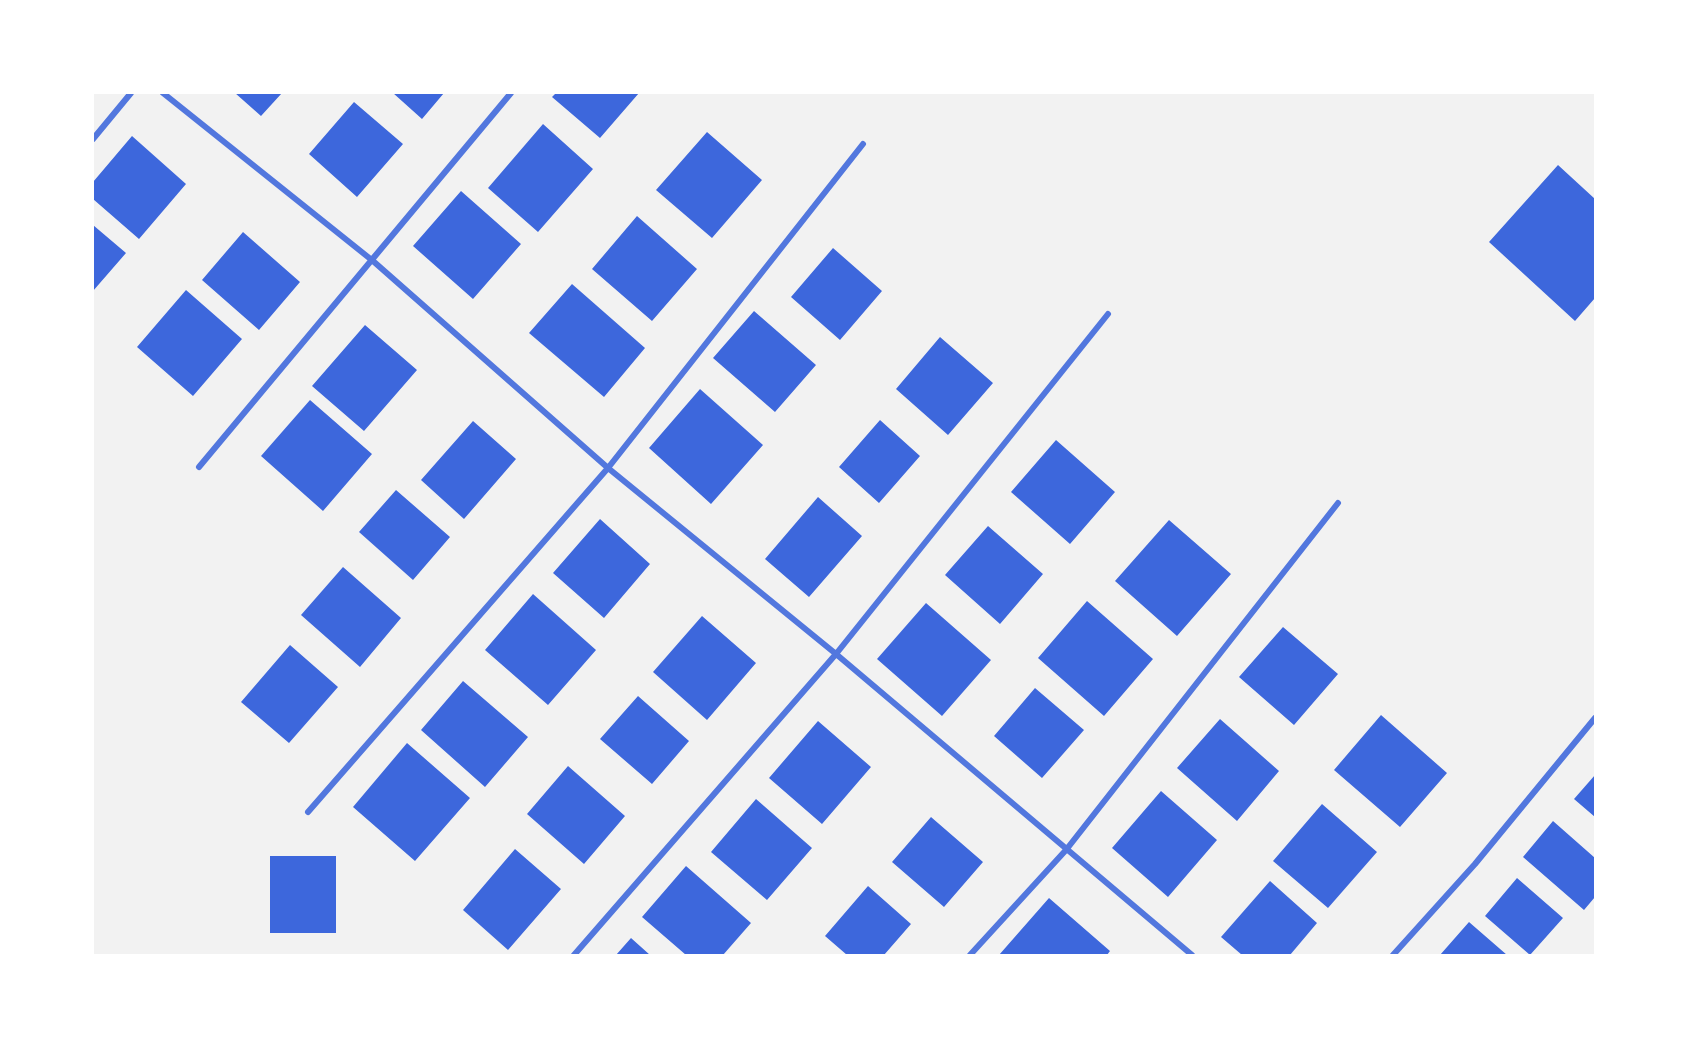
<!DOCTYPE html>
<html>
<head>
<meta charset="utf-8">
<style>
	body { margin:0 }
	#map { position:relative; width:1688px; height:1048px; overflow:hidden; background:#f2f2f2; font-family:"Varela Round",sans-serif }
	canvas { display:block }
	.frame { position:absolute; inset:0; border:94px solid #fff; pointer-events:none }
</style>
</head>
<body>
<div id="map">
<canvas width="1688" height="1048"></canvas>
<div class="frame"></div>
</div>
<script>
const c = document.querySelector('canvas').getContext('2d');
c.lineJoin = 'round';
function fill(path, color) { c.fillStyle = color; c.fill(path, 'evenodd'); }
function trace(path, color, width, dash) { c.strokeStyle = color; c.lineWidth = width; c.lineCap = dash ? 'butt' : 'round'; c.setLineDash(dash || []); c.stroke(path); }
fill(new Path2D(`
	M235,93H282L261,116Z
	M393,93H444L422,119Z
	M556,93H639L600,138L552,97Z
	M354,102L403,144L357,197L309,154Z
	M543,124L593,169L538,232L488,188Z
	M707,132L762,180L712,238L656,190Z
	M132,136L186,184L139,239L93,199V182Z
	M1558,165L1595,199V298L1575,321L1489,242Z
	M461,191L521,244L473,299L413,246Z
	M637,216L697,269L652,321L592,269Z
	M93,225L126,253L93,291Z
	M243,232L300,282L259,330L202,280Z
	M833,248L882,291L840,340L791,297Z
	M572,284L645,348L604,397L529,333Z
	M186,290L242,339L193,396L137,347Z
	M754,311L816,365L775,412L713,358Z
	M365,325L417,370L364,431L312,386Z
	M940,337L993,383L948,435L896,389Z
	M700,389L763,445L711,504L649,448Z
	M310,400L372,454L323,511L261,456Z
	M880,420L920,456L879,503L839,467Z
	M473,421L516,459L464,519L421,480Z
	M1056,440L1115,492L1070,544L1011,492Z
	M396,490L450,537L413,580L359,532Z
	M818,497L862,536L809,597L765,559Z
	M600,519L650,564L604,618L553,573Z
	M1169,520L1231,574L1177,636L1115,581Z
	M988,526L1043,574L1000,624L945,575Z
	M343,567L401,618L360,667L301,615Z
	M533,594L596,650L548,705L485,650Z
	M1087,601L1153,659L1104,716L1038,658Z
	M926,603L991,660L942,716L877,659Z
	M702,616L756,663L707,720L653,672Z
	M1283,627L1338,674L1294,725L1239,677Z
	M290,645L338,687L289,743L241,702Z
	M463,681L528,737L485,787L421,730Z
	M1035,688L1084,730L1042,778L994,736Z
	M638,696L689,741L652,784L600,739Z
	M1381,715L1447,773L1400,827L1334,770Z
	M1220,719L1279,771L1237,821L1177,768Z
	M818,721L871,767L822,824L769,778Z
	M407,743L470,798L415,861L353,807Z
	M568,766L625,816L584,864L527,814Z
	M1595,775V817L1574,799Z
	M1161,791L1217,840L1168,897L1112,848Z
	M756,799L812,848L767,900L711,852Z
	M1322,804L1377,852L1328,908L1273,861Z
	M931,817L983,862L944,907L892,862Z
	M1553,821L1595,858V897L1584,910L1523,857Z
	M515,849L561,889L508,950L463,910Z
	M270,856H336V933H270Z
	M686,866L751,923L723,955H686L642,917Z
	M1517,878L1563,918L1530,955L1485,916Z
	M1270,881L1317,923L1290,955H1242L1221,937Z
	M868,886L911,924L884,955H847L825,936Z
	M1049,898L1110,951L1107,955H999Z
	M1469,922L1507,955H1440Z
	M631,938L650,955H616Z`), '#3d67dc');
trace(new Path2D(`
	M163,93L373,261L608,468L836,654L1192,955
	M93,139L131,93
	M199,467L511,93
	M308,812L608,468L863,144
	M574,955L836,654L1108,314
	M970,955L1066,850L1338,503
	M1393,955L1475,864L1595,718`), '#5277de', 6);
</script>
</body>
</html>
